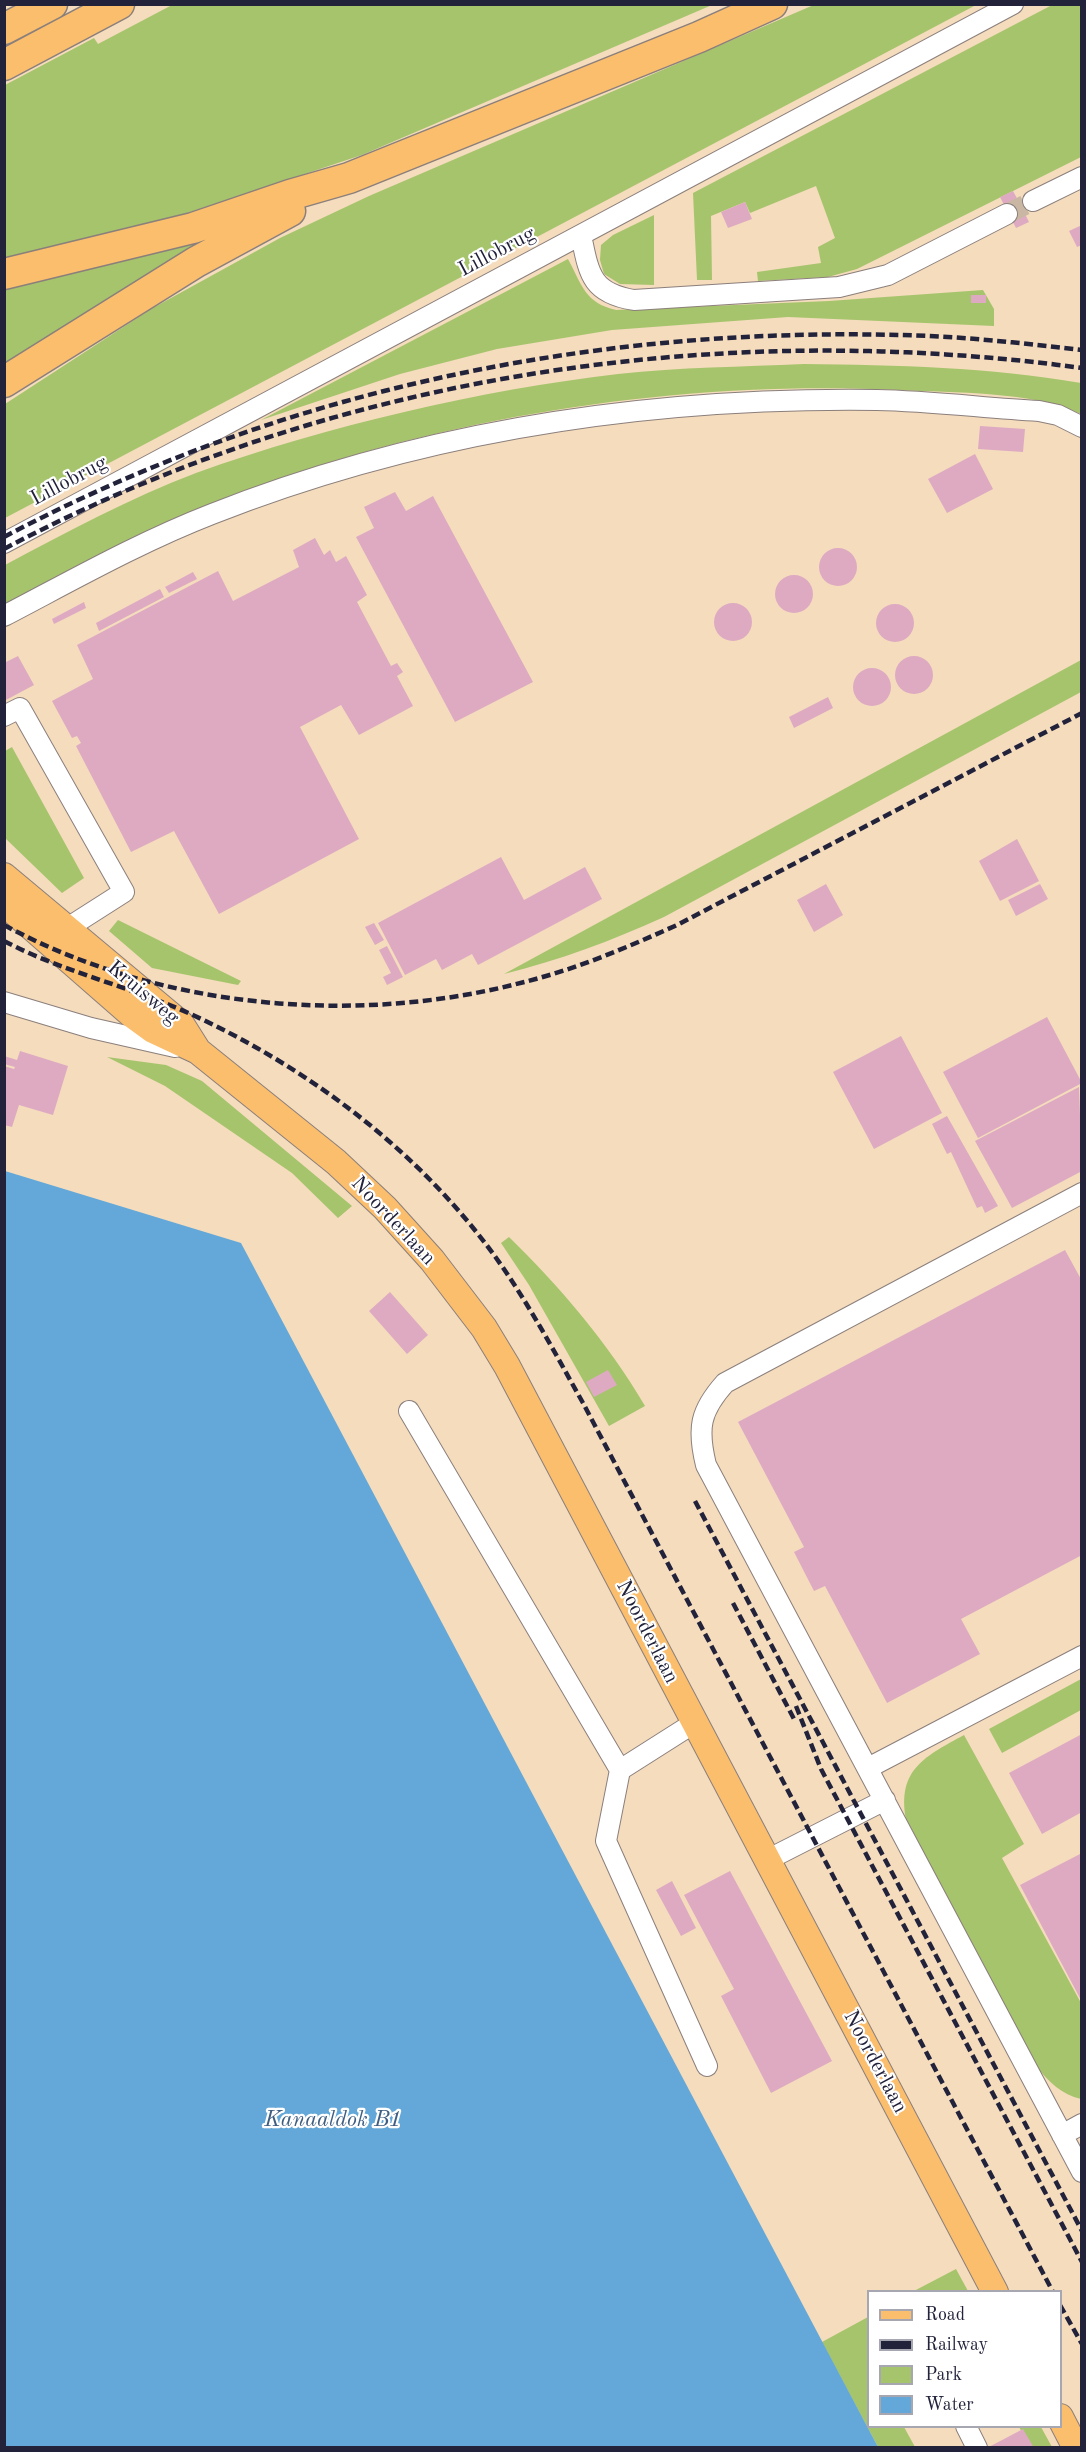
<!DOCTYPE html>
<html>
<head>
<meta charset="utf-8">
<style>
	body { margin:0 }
	#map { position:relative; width:1086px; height:2452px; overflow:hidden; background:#f4dcbd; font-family:"Old Standard TT",serif }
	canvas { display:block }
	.frame { position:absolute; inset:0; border:6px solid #22223b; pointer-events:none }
	.legend { position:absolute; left:867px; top:2290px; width:195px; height:138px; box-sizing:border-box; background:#fff; border:2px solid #a7a7b1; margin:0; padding:8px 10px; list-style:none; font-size:18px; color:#22223b }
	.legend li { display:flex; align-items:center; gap:12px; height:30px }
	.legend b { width:30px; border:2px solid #a7a7b1 }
</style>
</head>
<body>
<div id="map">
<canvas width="1086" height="2452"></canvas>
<div class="frame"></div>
<ul class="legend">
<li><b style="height:8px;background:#fabe6d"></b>Road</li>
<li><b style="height:8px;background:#22223b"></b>Railway</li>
<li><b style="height:16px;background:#a6c46c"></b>Park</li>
<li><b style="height:16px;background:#63a8d8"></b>Water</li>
</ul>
</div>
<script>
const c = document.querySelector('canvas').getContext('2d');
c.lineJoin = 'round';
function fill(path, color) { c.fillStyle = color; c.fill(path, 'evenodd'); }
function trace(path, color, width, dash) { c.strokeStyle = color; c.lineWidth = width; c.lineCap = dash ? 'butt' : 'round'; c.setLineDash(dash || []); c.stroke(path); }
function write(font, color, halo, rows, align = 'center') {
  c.font = font + ' "Old Standard TT",serif'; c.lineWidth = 4.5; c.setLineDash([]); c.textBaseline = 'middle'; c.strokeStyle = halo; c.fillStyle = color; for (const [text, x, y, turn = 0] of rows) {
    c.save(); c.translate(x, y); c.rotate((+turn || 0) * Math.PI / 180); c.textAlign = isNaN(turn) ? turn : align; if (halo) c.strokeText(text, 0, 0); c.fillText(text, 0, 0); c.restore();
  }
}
fill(new Path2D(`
	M816,4L976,5L5,518V404L151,309L280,238L369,196Z
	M172,5H712L362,155L157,223L5,264V85L94,38L98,44Z
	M1052,5H1081V157L857,269L828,277L758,281L757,272L821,263L818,247L835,238L816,186L750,213L745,202L711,216L712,280H697L693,193Z
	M654,215V285L620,284L604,274L600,260L601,245L613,235Z
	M196,239L198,244L5,369V285Z
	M568,259C582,285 585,303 616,310L829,301L983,290L994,309V326L788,317L612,330L497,349L400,374L261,420Z
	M804,364C897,365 989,367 1081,383V414C1033,391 953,393 899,390C674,379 431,418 221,500C146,529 76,569 5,606V565C67,532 130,498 196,473C326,426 481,390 618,374C680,367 742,367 804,364Z
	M1081,660V692L664,917C611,941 560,960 504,974Z
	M12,747L84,878L62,893L5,838V751Z
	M118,920L241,981L238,985L152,968L109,931Z
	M107,1057L166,1065L202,1081L352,1206L338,1218L292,1173L165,1086Z
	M509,1237C560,1287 609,1344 645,1406L609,1426L529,1285L501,1243Z
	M1081,1679V1710L1002,1753L989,1729Z
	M964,1735L1024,1844L1002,1858L1081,2003V2099C1062,2095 1048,2081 1036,2066L906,1819C897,1769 926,1756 964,1735Z
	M956,2269L968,2291H914Z
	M868,2317V2426L904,2427L915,2447H878L822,2342Z
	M1019,2427H1041L1052,2447H1031Z`), '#a6c46c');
fill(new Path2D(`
	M5,1171L241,1243L878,2447H5Z`), '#63a8d8');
fill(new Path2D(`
	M1013,191L1019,202L1031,196L1035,204L1023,210L1029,222L1016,228L1000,197Z
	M745,202L752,219L728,228L721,212Z
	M1082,225V245L1077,247L1069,231Z
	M971,295H986V303H971Z
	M980,426L1025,429L1023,452L978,449Z
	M975,454L993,489L947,513L928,479Z
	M395,492L406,511L433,496L533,682L455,722L356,537L374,528L364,507Z
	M315,538L324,555L330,550L336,562L346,556L367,595L357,602L391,666L397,663L403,672L397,676L413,706L359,735L341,705L300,727L359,839L219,914L174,831L131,852L76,746L81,743L77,736L72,738L52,701L93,679L77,645L218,571L233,601L299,567L293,550Z
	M819 567a19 19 0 1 1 38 0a19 19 0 1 1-38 0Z
	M193,572L197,579L169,593L165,587Z
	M775 594a19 19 0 1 1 38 0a19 19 0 1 1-38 0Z
	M160,589L164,597L99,631L96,623Z
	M84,602L86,608L54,624L52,619Z
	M714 622a19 19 0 1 1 38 0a19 19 0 1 1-38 0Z
	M876 623a19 19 0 1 1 38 0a19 19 0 1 1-38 0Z
	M895 675a19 19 0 1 1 38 0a19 19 0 1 1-38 0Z
	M18,656L34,685L4,701V663Z
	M853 687a19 19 0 1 1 38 0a19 19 0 1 1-38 0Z
	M828,697L833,708L794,728L789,717Z
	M1017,839L1039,881L1000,901L979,861Z
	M501,857L524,900L585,867L602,899L478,965L472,954L442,970L436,959L405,975L378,923Z
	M826,884L843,915L814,932L797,900Z
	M1040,884L1048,899L1016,916L1008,900Z
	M374,923L384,940L375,945L365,927Z
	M387,946L403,977L387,985L383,977L391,973L379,950Z
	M1047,1017L1082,1083L978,1138L943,1072Z
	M901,1036L942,1113L874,1149L833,1072Z
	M20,1051L68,1066L53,1115L19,1105L12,1127L4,1125V1066L14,1069L15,1067L4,1064V1056L17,1060Z
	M1079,1087L1082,1171L1012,1208L975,1141Z
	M947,1116L998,1206L985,1213L982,1206L977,1208L951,1152L947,1154L932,1124Z
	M1065,1250L1082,1281V1555L961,1619L980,1654L887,1703L825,1586L814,1591L794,1552L804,1547L738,1422Z
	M390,1292L428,1335L407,1354L369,1311Z
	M608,1370L617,1385L594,1397L586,1382Z
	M1082,1734V1812L1042,1834L1009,1773Z
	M1082,1853V2002L1020,1885Z
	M730,1871L832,2061L771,2093L721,1996L734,1989L684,1895Z
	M672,1881L696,1928L681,1936L656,1890Z
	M1023,2429L1034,2448H987Z`), '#deaac2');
trace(new Path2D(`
	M1007,214L1033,201`), '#cab7a3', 20, [20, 10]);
const minor = new Path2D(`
	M1033,201L1082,177
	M581,235C589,274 591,293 634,300L839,287L888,275L1007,214
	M4,543L1013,4
	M4,616C73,580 140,542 212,514C426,430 649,397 877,400C931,401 985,408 1039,411L1058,415L1082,427
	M4,716L20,708L124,892L66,929
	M4,1002L91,1028L175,1047
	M1082,1193L725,1383C700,1411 697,1428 706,1465L1082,2172
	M409,1411L620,1770L694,1723
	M868,1768L1082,1656
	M620,1770L606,1841L707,2066
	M767,1860L885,1800
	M1062,2135L1082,2124
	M966,2426L977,2448`);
const major = new Path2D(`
	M4,876L181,1024L198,1051
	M4,903L131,1014L153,1030L198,1051L336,1162L385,1208L432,1260L484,1328L507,1366L995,2292
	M1060,2417L1076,2448`);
const highway = new Path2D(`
	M4,29L52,4
	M4,65L119,4
	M4,274L193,228L290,195L349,178L699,37L772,4
	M4,382L196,262L290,211`);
trace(minor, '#8b7f7c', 22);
trace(major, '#8b7f7c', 28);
trace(highway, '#8b7f7c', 33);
trace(minor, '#fff', 20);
trace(major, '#fabe6d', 26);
trace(highway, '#fabe6d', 30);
trace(new Path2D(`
	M4,537C279,391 588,327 898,335C959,336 1021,343 1082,350
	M4,549C332,375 715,318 1082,368
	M4,925C159,1009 358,1027 528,981C579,968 628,947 677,925L1082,713
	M4,941C65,973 133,987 195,1016C311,1070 418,1151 494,1255C528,1302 555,1353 583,1403L1053,2292
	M695,1501L1082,2231
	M733,1603L794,1719
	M796,1706L821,1769L1082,2262
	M1060,2305L1082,2344`), '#22223b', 4.5, [9, 4.5]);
write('21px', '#22223b', '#fff', [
	["Lillobrug",497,252,-28],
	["Lillobrug",69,481,-28],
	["Kruisweg",143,993,40],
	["Noorderlaan",393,1221,47],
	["Noorderlaan",647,1632,63],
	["Noorderlaan",875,2062,62]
]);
write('italic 22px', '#3f5e82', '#fff', [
	["Kanaaldok B1",333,2120]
]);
</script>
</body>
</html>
